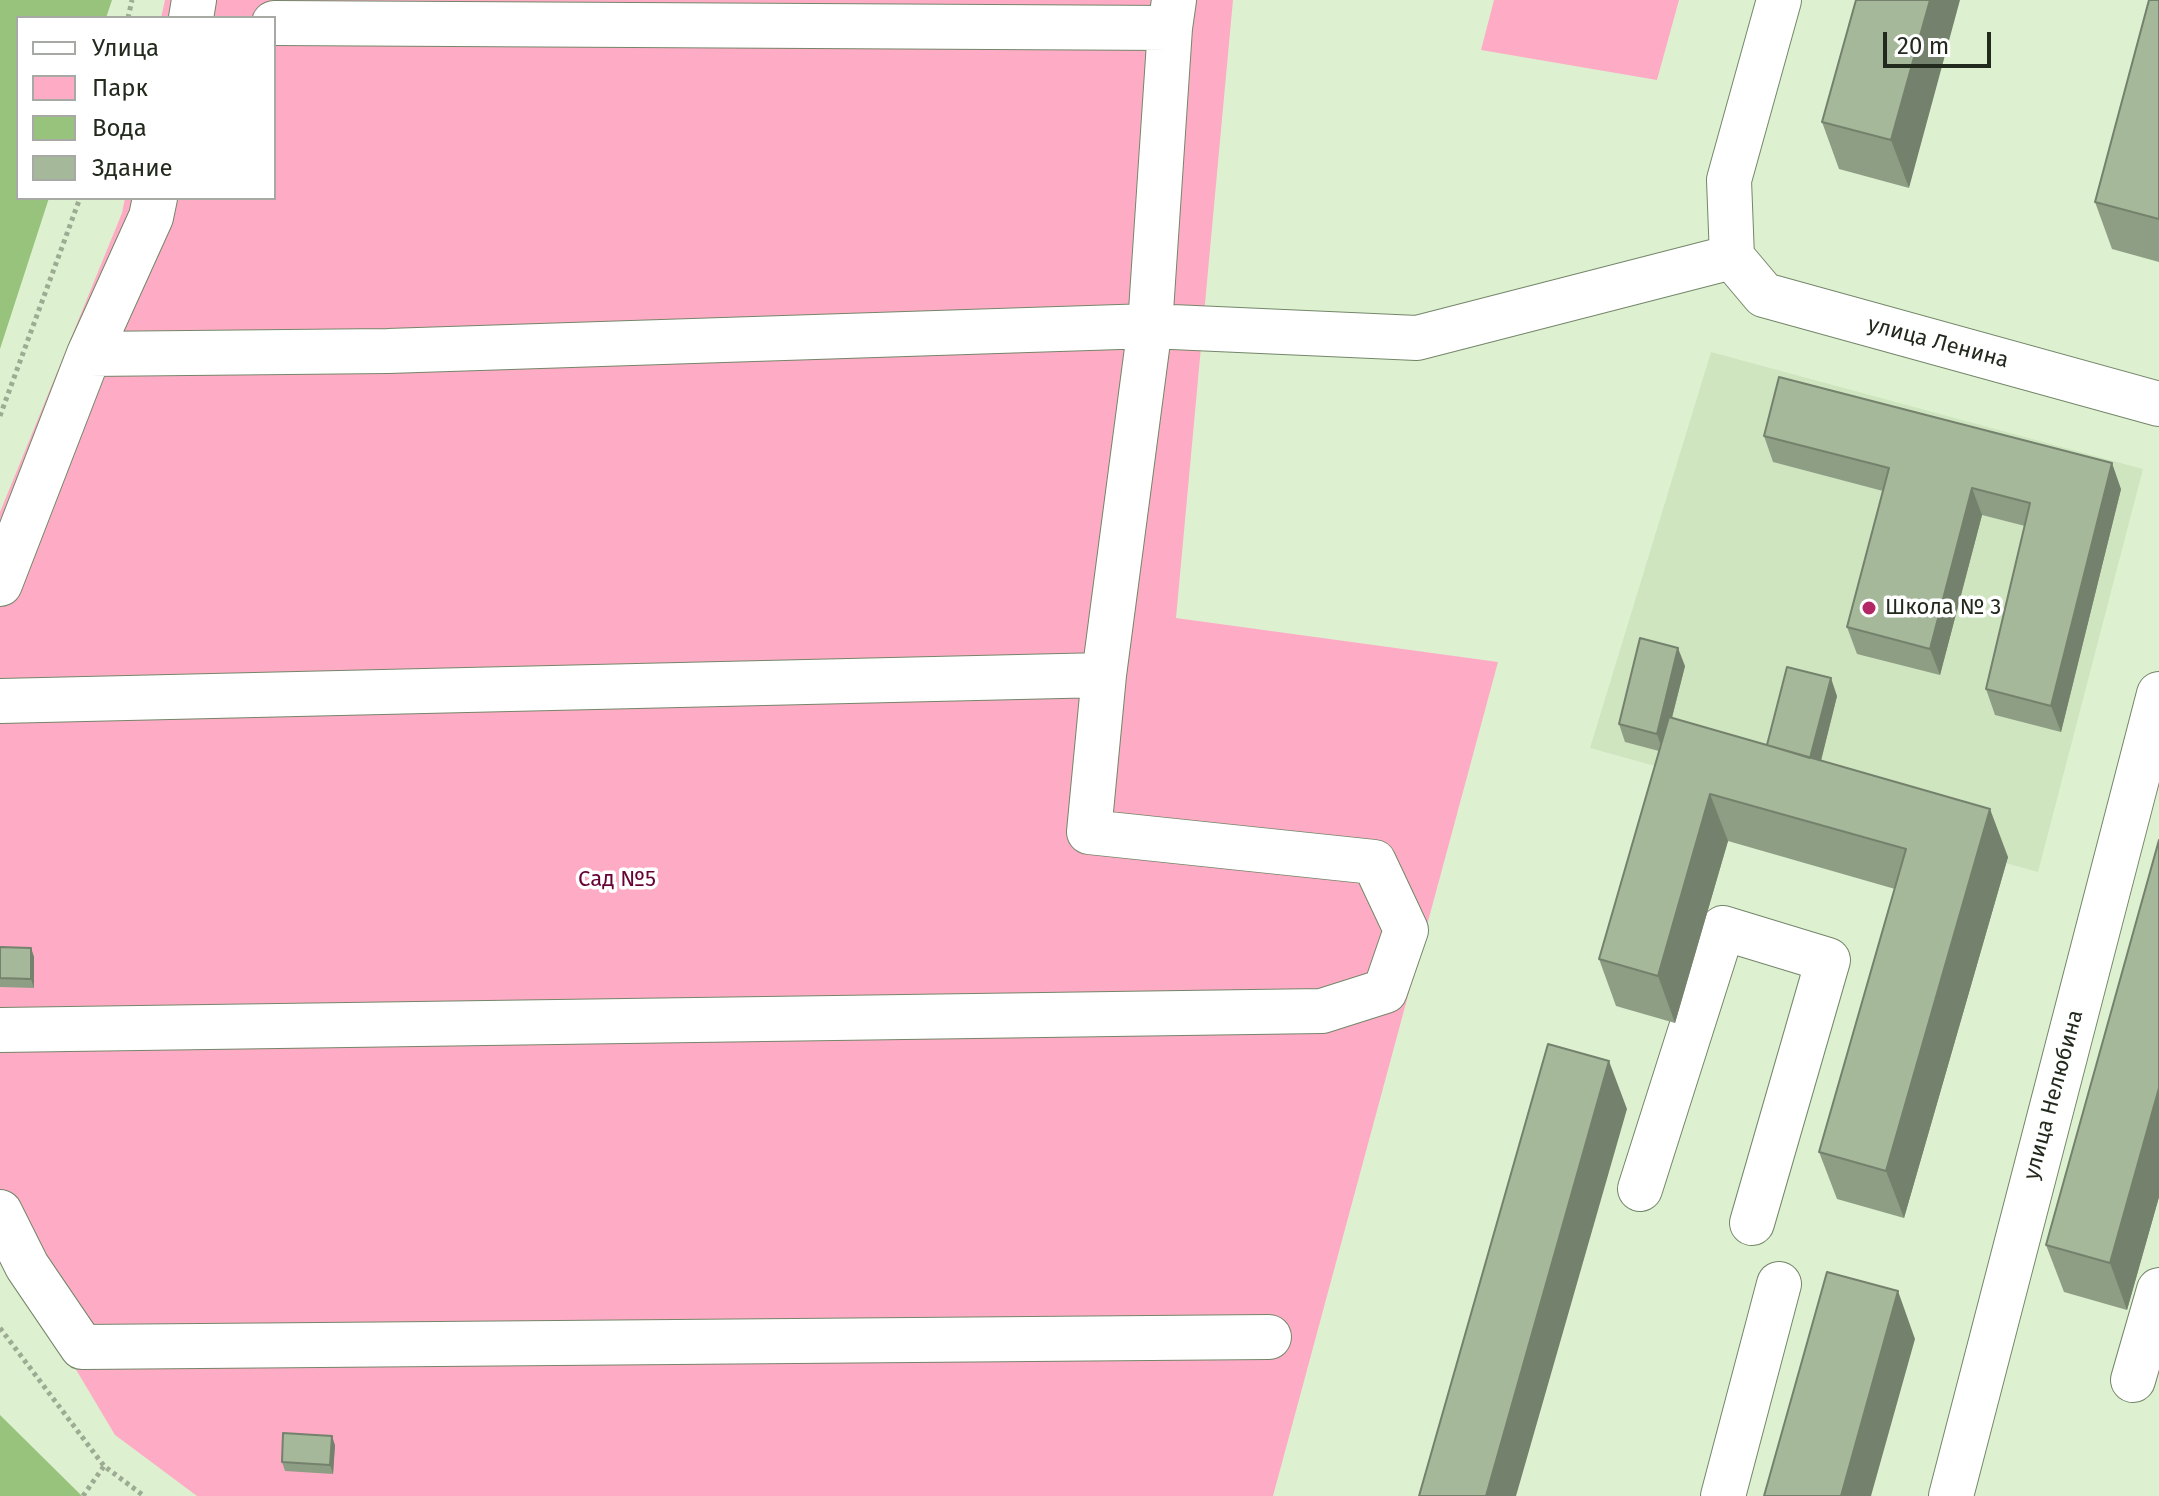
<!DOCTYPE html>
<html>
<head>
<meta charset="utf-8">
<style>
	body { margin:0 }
	#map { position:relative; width:2159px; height:1496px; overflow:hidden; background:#ddf1d1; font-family:"Fira Sans",sans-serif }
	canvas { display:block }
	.legend { position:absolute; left:16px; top:16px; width:260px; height:184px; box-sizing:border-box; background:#fff; border:2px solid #a7a9a5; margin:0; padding:10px 14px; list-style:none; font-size:24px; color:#22291d }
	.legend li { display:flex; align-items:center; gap:16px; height:40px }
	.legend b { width:40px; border:2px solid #a7a9a5 }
	.scale { position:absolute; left:1883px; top:32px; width:108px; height:36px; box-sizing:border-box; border:4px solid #22291d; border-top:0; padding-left:10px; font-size:24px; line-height:28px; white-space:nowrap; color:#22291d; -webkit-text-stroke:6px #fff; paint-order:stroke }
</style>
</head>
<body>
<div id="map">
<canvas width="2159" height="1496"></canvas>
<ul class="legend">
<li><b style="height:10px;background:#fff"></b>Улица</li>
<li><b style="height:22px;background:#feacc5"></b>Парк</li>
<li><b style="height:22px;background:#98c37d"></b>Вода</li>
<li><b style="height:22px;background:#a5b89a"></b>Здание</li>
</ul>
<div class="scale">20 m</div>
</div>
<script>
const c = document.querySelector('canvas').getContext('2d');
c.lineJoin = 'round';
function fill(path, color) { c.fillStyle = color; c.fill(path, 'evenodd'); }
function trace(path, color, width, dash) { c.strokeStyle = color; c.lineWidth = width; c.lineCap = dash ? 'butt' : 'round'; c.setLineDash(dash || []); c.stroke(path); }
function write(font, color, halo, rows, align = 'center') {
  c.font = font + ' "Fira Sans",sans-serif'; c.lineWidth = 7; c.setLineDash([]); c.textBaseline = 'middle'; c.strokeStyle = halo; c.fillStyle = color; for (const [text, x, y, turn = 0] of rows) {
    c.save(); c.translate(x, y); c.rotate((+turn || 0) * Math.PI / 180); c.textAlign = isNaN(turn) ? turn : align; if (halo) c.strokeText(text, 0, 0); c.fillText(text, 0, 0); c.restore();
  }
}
fill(new Path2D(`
	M1711,352L2143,469L2038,872L1590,748Z`), '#cee5c0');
fill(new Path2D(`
	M165,0H1233L1176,618L1498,662L1273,1496H197L115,1435L0,1242V512L122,213L125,198H274V18H161Z
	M1494,0H1679L1657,80L1481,50Z`), '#feacc5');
fill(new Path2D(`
	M0,0H112L106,18H18V198H49L0,349Z
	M0,1415L82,1496H0Z`), '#98c37d');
const minor = new Path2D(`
	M1174,0L1170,28L1150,326L1417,338L1732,257
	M191,18L194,0
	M274,23L1170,28
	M1732,257L1764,295L2159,404
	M1732,257L1729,180L1779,0
	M0,584L89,354L151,217L155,198
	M0,701L1104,675
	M0,1030L1322,1011L1385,991L1406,930L1374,862L1089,832L1104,675L1150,326L388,351L89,354
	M1640,1189L1723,928L1828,960L1752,1223
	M0,1212L27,1266L82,1347L1269,1337
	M2133,1380L2159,1290
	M1723,1496L1779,1284
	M1951,1496L2159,694`);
trace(minor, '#748669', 46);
trace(new Path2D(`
	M128,18L132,0
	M0,416L80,198
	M0,1328L104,1466L144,1496
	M83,1496L104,1466`), '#9cab92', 5, [4, 4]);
trace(minor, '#fff', 44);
fill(new Path2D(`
	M1856,0L1909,188L1839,169L1822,122Z
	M2159,0V262L2112,249L2095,202Z
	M1764,436L2121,489L2061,732L1995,715L1986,689L2025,526L1982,515L1940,675L1857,654L1847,627L1883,491L1773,462Z
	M1685,666L1672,718L1767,745L1837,696L1821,761L2008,857L1904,1218L1837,1199L1819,1152L1895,889L1728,841L1675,1023L1616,1006L1599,959L1659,751L1625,742L1619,724Z
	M2159,840V1197L2127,1310L2064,1292L2046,1245Z
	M0,947L31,948L34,957V988L0,987Z
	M335,1445L333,1474L285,1471L282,1462Z`), '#8e9e84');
fill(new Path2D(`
	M1930,0H1960L1909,188L1891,140Z
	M2112,463L2121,489L2061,732L2051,706Z
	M1972,488L1982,515L1940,675L1930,649Z
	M1678,648L1685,666L1663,752L1657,734Z
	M1831,678L1837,696L1813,792L1806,774Z
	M1710,794L1728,841L1675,1023L1658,976Z
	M1990,809L2008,857L1904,1218L1886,1171Z
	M31,948L34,957V988L31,979Z
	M1609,1061L1627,1109L1516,1496H1486Z
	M2159,1088V1197L2127,1310L2110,1263Z
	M1898,1291L1915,1339L1871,1496H1841Z
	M332,1436L335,1445L333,1474L330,1465Z`), '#74816c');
const building = new Path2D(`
	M1856,0H1930L1891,140L1822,122Z
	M2149,0H2159V219L2095,202Z
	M1779,377L2112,463L2051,706L1986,689L2030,503L1972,488L1930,649L1847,627L1889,468L1764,436Z
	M1640,638L1678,648L1657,734L1619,724Z
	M1787,667L1831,678L1810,758L1767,745Z
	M1669,717L1990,809L1886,1171L1819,1152L1906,849L1710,794L1658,976L1599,959Z
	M2159,840V1088L2110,1263L2046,1245Z
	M0,947L31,948V979L0,978Z
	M1548,1044L1609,1061L1486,1496H1419Z
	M1827,1272L1898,1291L1841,1496H1764Z
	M283,1433L332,1436L330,1465L282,1462Z`);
fill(building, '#a5b89a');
trace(building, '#74816c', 2);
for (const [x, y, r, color] of [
	[1869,608,8,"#b32864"]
]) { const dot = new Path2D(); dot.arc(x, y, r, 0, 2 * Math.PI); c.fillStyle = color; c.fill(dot); trace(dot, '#fff', 3); }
write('22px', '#22291d', '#fff', [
	["улица Ленина",1938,343,15],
	["улица Нелюбина",2054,1095,-75]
]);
write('22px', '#22291d', '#fff', [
	["Школа № 3",1885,608]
], 'left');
write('22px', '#680134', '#fff', [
	["Сад №5",617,880]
]);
</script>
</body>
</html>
